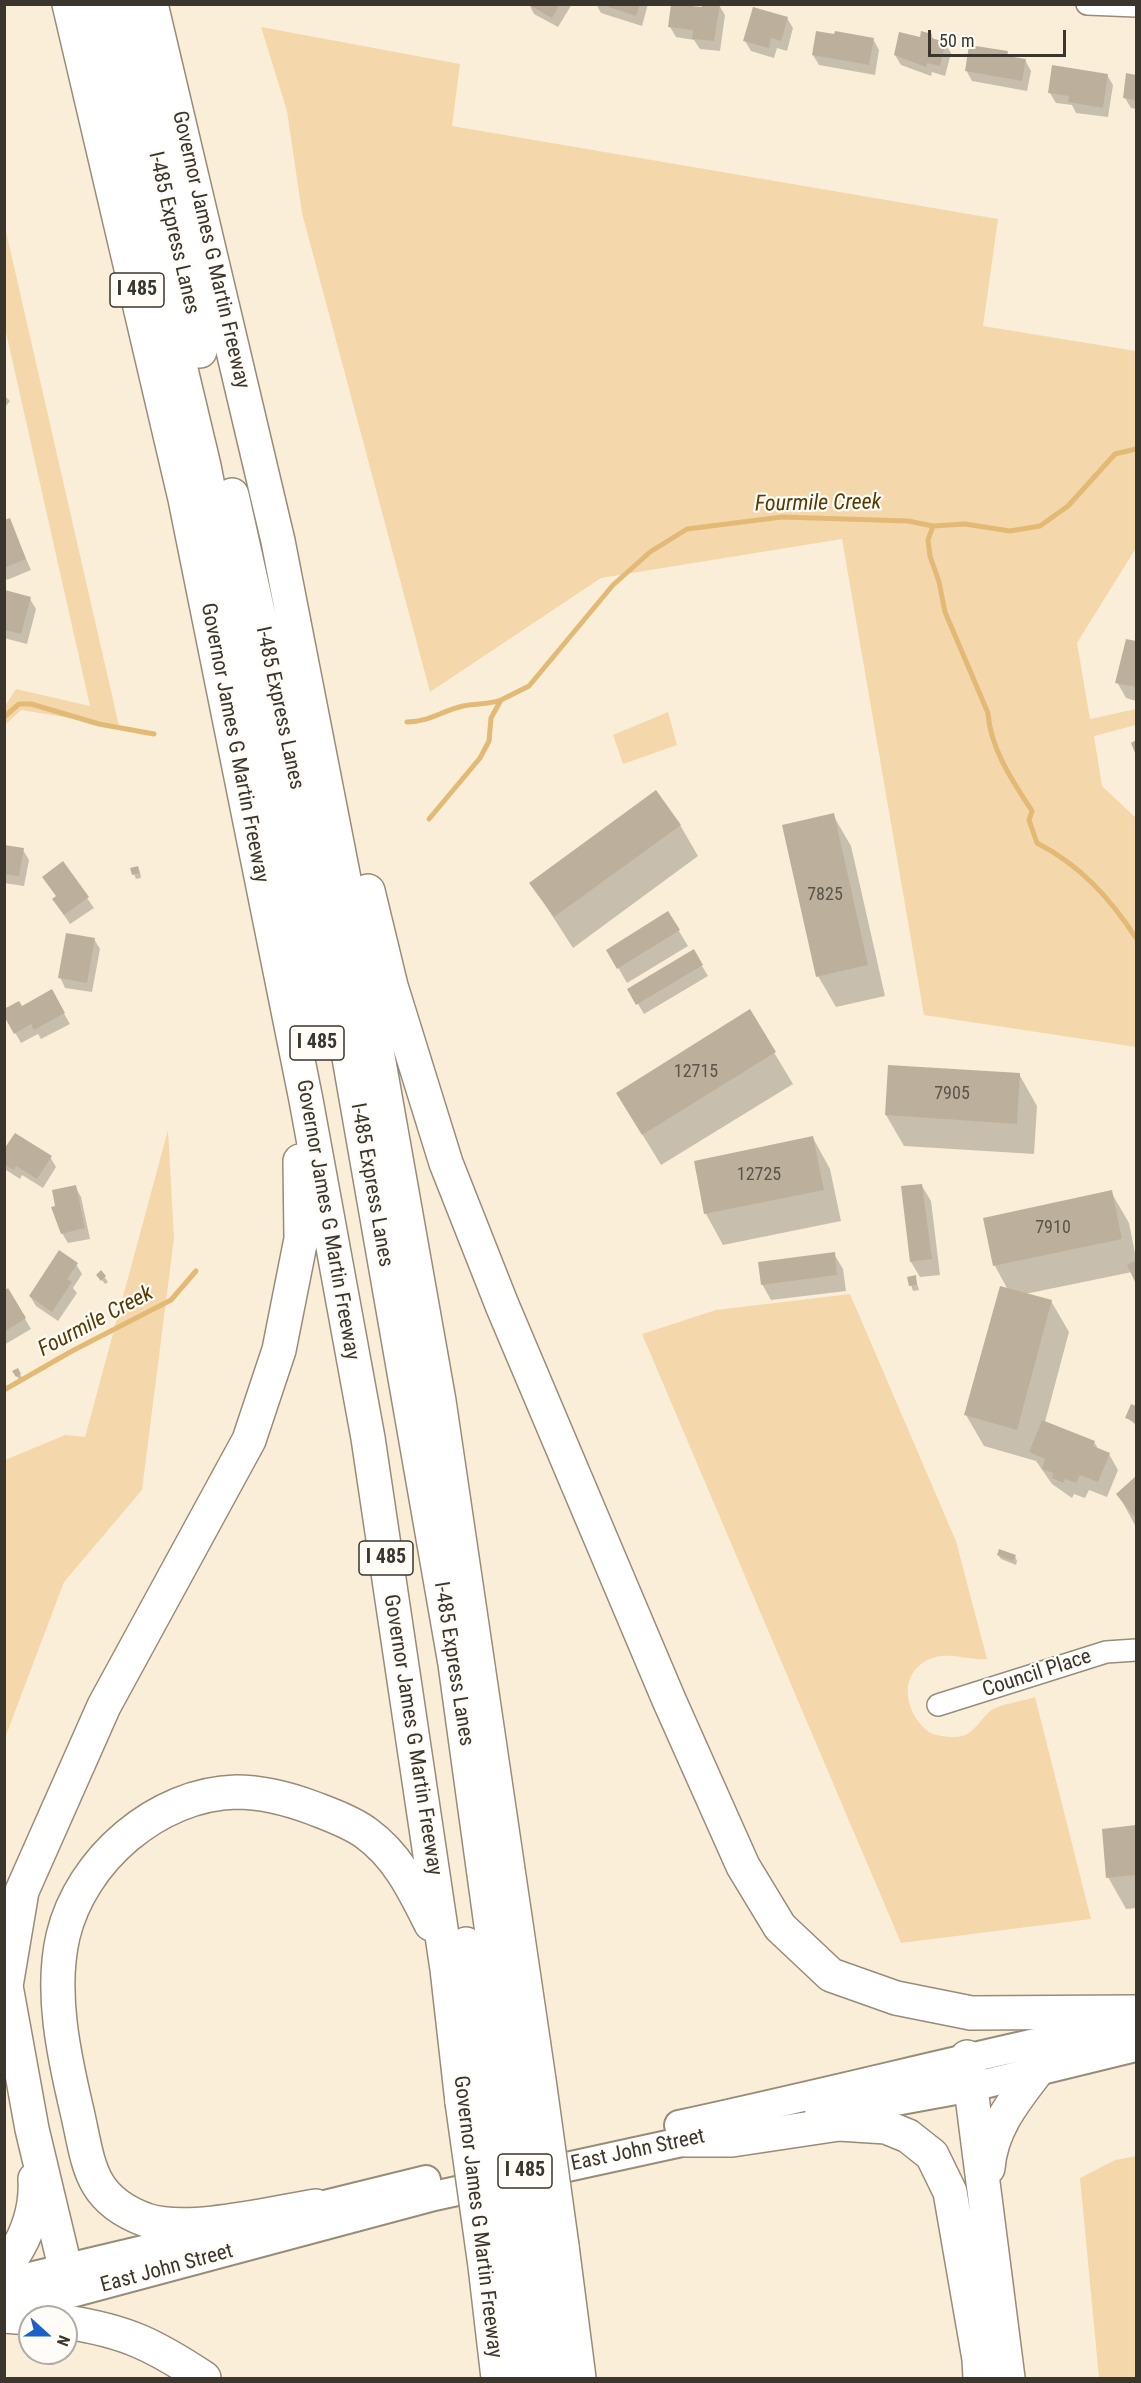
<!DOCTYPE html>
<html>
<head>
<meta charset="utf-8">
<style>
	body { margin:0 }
	#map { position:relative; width:1141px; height:2383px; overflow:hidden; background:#fbeed9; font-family:"Roboto Condensed",sans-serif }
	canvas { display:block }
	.frame { position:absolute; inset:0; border:6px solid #3a352d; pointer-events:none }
	.north { position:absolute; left:18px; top:2305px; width:60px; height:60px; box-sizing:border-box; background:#fffcf8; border:2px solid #b0aca7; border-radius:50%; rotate:111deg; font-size:16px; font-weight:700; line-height:24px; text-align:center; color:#3a352d }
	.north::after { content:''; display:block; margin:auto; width:21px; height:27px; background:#1b61cc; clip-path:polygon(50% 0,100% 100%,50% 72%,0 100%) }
	.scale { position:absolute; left:928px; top:30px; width:138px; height:27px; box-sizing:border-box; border:3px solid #3a352d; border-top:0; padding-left:8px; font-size:18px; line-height:21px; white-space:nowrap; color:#3a352d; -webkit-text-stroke:4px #fffcf8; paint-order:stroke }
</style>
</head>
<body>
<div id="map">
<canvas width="1141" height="2383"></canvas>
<div class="frame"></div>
<div class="north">N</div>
<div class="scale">50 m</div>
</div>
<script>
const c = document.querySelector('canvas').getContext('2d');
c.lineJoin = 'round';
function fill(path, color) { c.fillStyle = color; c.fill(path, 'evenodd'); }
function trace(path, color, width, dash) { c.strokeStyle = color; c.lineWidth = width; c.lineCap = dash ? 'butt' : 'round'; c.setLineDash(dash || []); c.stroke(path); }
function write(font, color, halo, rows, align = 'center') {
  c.font = font + ' "Roboto Condensed",sans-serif'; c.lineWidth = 4.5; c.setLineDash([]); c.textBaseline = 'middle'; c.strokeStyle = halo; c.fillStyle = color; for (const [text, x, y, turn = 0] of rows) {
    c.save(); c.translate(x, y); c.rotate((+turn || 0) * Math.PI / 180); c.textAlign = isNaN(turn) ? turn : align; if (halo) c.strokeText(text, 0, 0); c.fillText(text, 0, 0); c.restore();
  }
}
fill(new Path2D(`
	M261,27L460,64L452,126L998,219L983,326L1136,351V548L1077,643L1090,719L1136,709V725L1094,736L1102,786L1136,818V1047L924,1015L842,539L601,578L430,692L302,213L287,111Z
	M4,227H5L119,726L21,710L5,725V706L16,689L90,706L5,328Z
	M668,712L677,745L623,764L613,735Z
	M168,1130L174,1238L142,1490L64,1582L5,1738V1460L65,1435L85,1437Z
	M850,1294L956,1541L987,1659C965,1661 945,1649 924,1662C897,1679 907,1716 929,1732C934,1736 949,1737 955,1737C975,1737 981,1715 995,1708C1007,1703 1023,1701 1035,1697L1091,1919L901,1943L642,1334L716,1310Z
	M1136,2156V2378H1099L1080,2178L1115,2160Z`), '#f4d8ac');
fill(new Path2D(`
	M529,4H572L558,27L534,14Z
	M596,4H648L642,26L601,13Z
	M719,5L725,15L720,51L700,49L694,40L676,37L670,27L703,9Z
	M787,18L793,28L787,51L777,48L774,58L751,51L745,41Z
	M931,35L934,40L945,43L951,53L945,76L932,72L931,76L901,65L895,55Z
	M836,36L873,39L879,50L875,75L819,65L813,55Z
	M1007,53L1010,58L1025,60L1031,71L1027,91L972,81L966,70Z
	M1107,75L1113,85L1108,117L1076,113L1072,105L1056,103L1050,93Z
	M1128,75L1136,76V109L1131,108L1125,98Z
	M4,395L10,401L6,406L4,405Z
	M9,520L31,570L7,580L4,575V522Z
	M5,592L30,599L36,609L27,644L4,638Z
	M1127,640L1136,643V701L1126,698L1117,682Z
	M833,815L851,846L885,996L836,1007L818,976Z
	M680,825L698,856L573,948L531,883Z
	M4,847L23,850L29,860L24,886L4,883Z
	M63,863L94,908L70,924L54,900L57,898Z
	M132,869L140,872L141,878L136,879Z
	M668,913L688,946L627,983L608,950Z
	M94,939L100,949L92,992L65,988L60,977Z
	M693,951L708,976L644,1014L629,989Z
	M51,991L70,1024L41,1039L38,1034L21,1043L4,1013L21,1008Z
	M749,1011L793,1084L661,1165L636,1124Z
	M1019,1074L1037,1106L1034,1154L904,1146L886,1115Z
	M813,1138L830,1169L841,1221L723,1245L706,1214L695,1162Z
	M4,1152L50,1157L56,1167L43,1188L22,1175L20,1179L6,1170Z
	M75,1186L81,1197L90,1239L68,1243L62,1233L57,1207Z
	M922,1186L931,1201L940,1275L920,1277L911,1262Z
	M1111,1192L1129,1223L1136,1258V1281L1132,1272L1025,1294L1051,1301L1069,1332L1045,1422L1094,1442L1099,1450L1109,1454L1118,1470L1107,1497L1089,1490L1085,1498L1074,1494L1072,1498L1052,1484L1036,1461L984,1446L966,1415L1008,1290L995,1266L985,1219Z
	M834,1254L843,1269L846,1291L771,1300L762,1284Z
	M76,1264L82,1274L73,1288L77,1293L58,1321L36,1306L30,1296Z
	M101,1272L108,1282L105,1284L101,1279Z
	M915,1277L919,1290L913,1291L909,1278Z
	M8,1290L31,1329L4,1345V1292Z
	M17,1370L23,1379L20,1381L14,1372Z
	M1132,1406L1136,1408V1425L1127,1418Z
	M1136,1478V1527L1118,1494Z
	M998,1555L1015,1556L1017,1561L1016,1565L1001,1559Z
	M1136,1827V1908L1126,1909L1108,1877L1103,1830Z`), '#0003');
trace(new Path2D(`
	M933,526L928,540L930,556L939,582L945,612L988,713C990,748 1013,782 1032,811L1029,820L1037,843C1080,865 1110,898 1136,938
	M4,717L19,704H31L99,724L154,734
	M407,722C432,721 441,711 463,706C476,703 488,705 501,700
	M429,819L480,758L489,741L491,718L501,700L529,686L613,585L650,552L687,529L782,517L908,521L933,526L965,524L1010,531L1040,526L1068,506L1115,454L1136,449
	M4,1390L72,1351L171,1300L196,1271`), '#e2ba76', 5);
fill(new Path2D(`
	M528,4H560L552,18Z
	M600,4H640L636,16Z
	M671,4L702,7V4H720L714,41L692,39L693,30L668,27Z
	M753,7L788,17L781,41L771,38L769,48L743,41Z
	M816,31L834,34L835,31L874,38L869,65L812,55Z
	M921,31L932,34L931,38L946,42L940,66L927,63L926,67L894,55L899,32L920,37Z
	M969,45L1008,51L1007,56L1026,59L1022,81L965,71Z
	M1052,65L1108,74L1103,108L1068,102L1069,96L1048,93Z
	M1126,73L1136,75V100L1123,98Z
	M10,518L26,559L4,568V520Z
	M5,590L31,597L21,634L5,630Z
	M1126,639L1136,641V687L1115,683Z
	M1136,740V755L1131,743Z
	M656,790L681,825L554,917L529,883Z
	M834,813L868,965L816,977L782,825Z
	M4,845L24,848L19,876L4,874Z
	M63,861L89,897L64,915L52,899L56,896L42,877Z
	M138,866L140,873L132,875L130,868Z
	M668,911L680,930L617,969L606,950Z
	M66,933L95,938L87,983L58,978Z
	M694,949L703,965L636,1005L627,989Z
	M52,989L65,1013L34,1030L31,1024L14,1034L4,1016V1009L19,1001L22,1006Z
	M750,1009L776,1052L642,1135L616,1093Z
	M888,1065L1020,1073L1017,1124L885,1115Z
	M15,1133L52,1156L37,1179L16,1166L14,1170L4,1164V1149Z
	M813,1136L824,1190L704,1214L694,1161Z
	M922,1184L932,1259L910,1262L901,1186Z
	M76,1185L85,1228L61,1234L51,1207L55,1206L52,1190Z
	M1112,1190L1122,1239L993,1266L983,1218Z
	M59,1250L78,1263L67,1279L72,1282L52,1312L29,1296Z
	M835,1252L837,1275L761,1285L758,1262Z
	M1136,1260V1284L1127,1265Z
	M101,1270L106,1276L101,1281L96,1275Z
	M916,1275L917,1285L909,1286L907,1277Z
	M1000,1286L1052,1300L1017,1430L964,1415Z
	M8,1288L26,1318L4,1332V1291Z
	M18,1368L21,1374L16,1377L12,1371Z
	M1131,1404L1136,1406V1422L1125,1418Z
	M1042,1420L1095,1441L1093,1446L1110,1453L1098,1482L1080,1475L1076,1483L1065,1479L1063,1483L1052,1478L1053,1473L1042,1469L1045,1459L1029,1452Z
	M1136,1476V1519L1116,1494Z
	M999,1549L1016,1555L1013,1561L997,1555Z
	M1136,1825V1875L1106,1878L1102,1829Z`), '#bcb09c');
const street = new Path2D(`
	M1087,4L1136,6
	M938,1705L1106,1652L1136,1650`);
const secondary = new Path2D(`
	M819,2115L972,2087L1136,2047
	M679,2125C832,2092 983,2053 1136,2021
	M296,2212L426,2180
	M4,2283L223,2231
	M4,2311L434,2196L709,2136`);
const highway = new Path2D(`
	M69,4L185,499L306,1100L368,1438L447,1969L462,2102
	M94,4L204,466L315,1035
	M119,4L200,351
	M151,4L278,541L371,1017L439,1401L539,2080
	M232,495L284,728L338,995L455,1664L513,2085
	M368,891L391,986L446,1163L502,1305L669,1700L743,1866L780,1927L831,1975L896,1998L971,2013L1136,2012
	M466,1944L489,2091
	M967,2057L1008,2378
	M686,2140H732L839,2124L886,2127L908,2136L932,2155L950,2192L979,2359L980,2378
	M988,2168C991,2129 1014,2101 1037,2071
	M316,2206C272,2213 188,2234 146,2220C88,2199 89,2163 77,2111C64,2056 50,1992 63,1936C81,1860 157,1794 236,1792C262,1792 289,1799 313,1808C331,1815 351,1822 366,1833C398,1856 414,1890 431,1924
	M562,2246L579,2378
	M537,2257L549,2378
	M512,2262L524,2378
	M485,2266L498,2378
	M65,2267L32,2129L6,1986L22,1891L104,1706L249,1440L279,1350L301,1239L300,1161
	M4,2269C25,2242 37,2213 35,2179
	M4,2316L30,2318
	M66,2322C126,2331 154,2345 204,2378`);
trace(street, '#988c79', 24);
trace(secondary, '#988c79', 32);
trace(highway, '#988c79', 36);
trace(street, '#fff', 21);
trace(secondary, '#fff', 28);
trace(highway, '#fff', 33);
const highwayBridge = new Path2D(`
	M539,2080L562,2246
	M513,2085L537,2257
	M489,2091L512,2262
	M462,2102L485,2266`);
trace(highwayBridge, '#988c79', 36, []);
trace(highwayBridge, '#fff', 33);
write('18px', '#5a5449', null, [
	["7825",825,895],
	["12715",696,1072],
	["7905",952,1094],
	["12725",759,1175],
	["7910",1053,1228]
]);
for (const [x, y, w] of [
	[137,290,54],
	[317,1043,54],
	[386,1558,54],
	[525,2171,54]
]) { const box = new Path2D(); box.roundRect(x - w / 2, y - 17, w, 34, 4.5); c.fillStyle = '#fffcf8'; c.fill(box); trace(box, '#3a352d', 1.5); }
write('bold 20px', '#3a352d', null, [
	["I 485",137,290],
	["I 485",317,1043],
	["I 485",386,1558],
	["I 485",525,2171]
]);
write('21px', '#3a352d', '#fffcf8', [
	["I-485 Express Lanes",173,233,77],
	["Governor James G Martin Freeway",210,250,77],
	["I-485 Express Lanes",279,708,78],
	["Governor James G Martin Freeway",234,743,79],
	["I-485 Express Lanes",371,1185,80],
	["Governor James G Martin Freeway",327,1220,80],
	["I-485 Express Lanes",453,1664,81],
	["Council Place",1037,1674,-18],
	["Governor James G Martin Freeway",412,1735,81],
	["East John Street",638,2151,-12],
	["Governor James G Martin Freeway",477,2217,83],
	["East John Street",167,2269,-15]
]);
write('italic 22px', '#563b01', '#fffcf8', [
	["Fourmile Creek",818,504,-1],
	["Fourmile Creek",96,1322,-28]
]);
</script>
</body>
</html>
